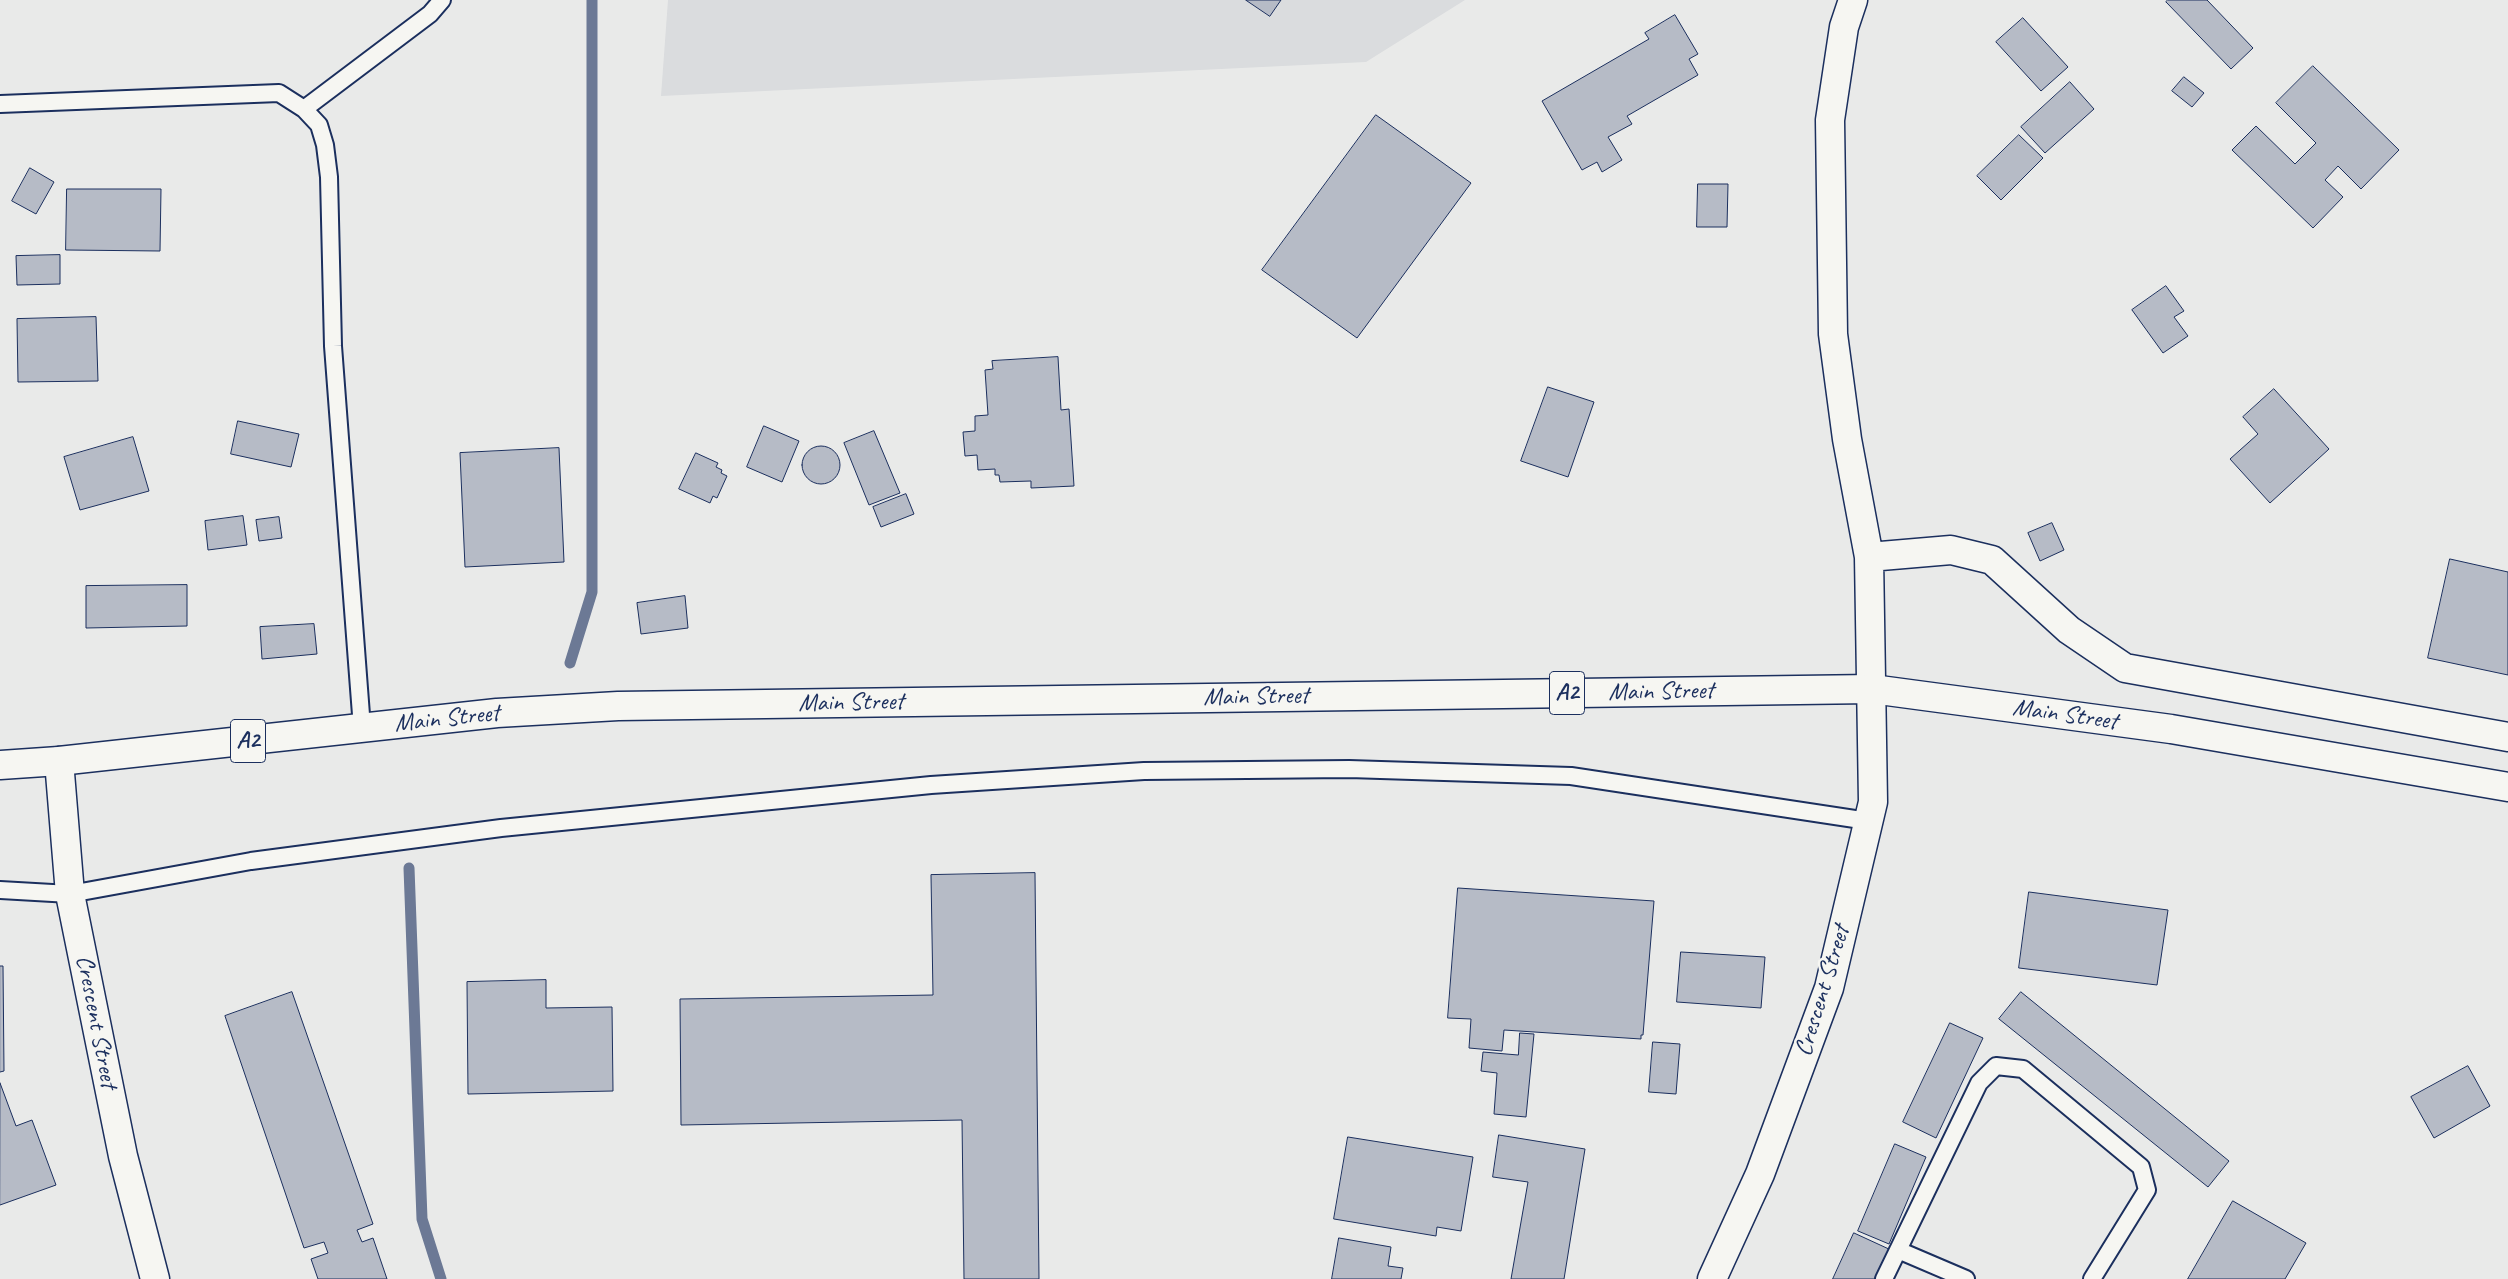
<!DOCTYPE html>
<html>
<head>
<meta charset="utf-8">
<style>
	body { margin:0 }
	canvas { display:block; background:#e9eae9 }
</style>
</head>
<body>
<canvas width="2508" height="1279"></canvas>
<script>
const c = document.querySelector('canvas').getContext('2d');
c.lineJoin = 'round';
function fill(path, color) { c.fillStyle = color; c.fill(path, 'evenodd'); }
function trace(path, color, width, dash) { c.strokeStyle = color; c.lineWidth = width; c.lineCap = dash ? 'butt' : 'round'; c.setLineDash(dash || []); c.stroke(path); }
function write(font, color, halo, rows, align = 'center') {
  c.font = font + ' Caveat,sans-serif'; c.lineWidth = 5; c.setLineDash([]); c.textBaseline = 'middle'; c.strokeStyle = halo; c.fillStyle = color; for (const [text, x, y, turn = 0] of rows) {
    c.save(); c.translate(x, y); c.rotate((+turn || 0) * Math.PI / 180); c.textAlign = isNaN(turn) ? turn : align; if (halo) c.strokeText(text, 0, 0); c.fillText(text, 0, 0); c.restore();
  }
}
fill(new Path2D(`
	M668,0H1465L1366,62L661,96Z`), '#dadcde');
trace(new Path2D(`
	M570,663L592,592V0
	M409,868L422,1219L441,1279`), '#6c7995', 11);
const building = new Path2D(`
	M1246,0H1281L1270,16Z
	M2168,0H2207L2253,48L2231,69L2166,2Z
	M1675,15L1698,54L1689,59L1698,75L1627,116L1632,124L1608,137L1622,160L1602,172L1597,162L1582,170L1542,101L1649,39L1645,33Z
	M2023,18L2068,67L2041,91L1996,42Z
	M2313,66L2399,150L2361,189L2338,166L2325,180L2343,197L2313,228L2232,150L2256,126L2295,164L2316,143L2276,103Z
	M2184,77L2204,93L2192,107L2172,91Z
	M2070,82L2094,109L2045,153L2021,127Z
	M1376,115L1471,183L1357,338L1262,270Z
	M2019,135L2043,158L2001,200L1977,176Z
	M30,168L54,182L36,214L12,201Z
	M1698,184H1728L1727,227H1697Z
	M67,189H161L160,251L66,250Z
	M60,255V284L17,285L16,256Z
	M2166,286L2184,311L2174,317L2188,336L2163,353L2132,310Z
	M96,317L98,381L18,382L17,319Z
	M1058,357L1061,410L1069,409L1074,486L1031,488V481L1000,482L999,475H995V469L978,470L977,455L965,456L963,432L975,431V416L988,415L985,370L993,369L992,361Z
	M1548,387L1594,402L1568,477L1521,461Z
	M2274,389L2329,449L2270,503L2230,459L2258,434L2243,417Z
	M238,421L299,434L291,467L231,454Z
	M764,426L799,441L782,482L747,467Z
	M874,431L900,493L869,505L844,443Z
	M133,437L149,491L80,510L64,457Z
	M802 465a19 19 0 1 1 38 0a19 19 0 1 1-38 0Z
	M559,448L564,562L465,567L460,453Z
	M696,453L718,463L716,467L722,470L721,473L727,476L717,498L713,496L710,503L679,489Z
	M906,494L914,514L881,527L873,507Z
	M243,516L247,545L208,550L205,521Z
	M279,517L282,538L259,541L256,520Z
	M2052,523L2064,550L2040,561L2028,533Z
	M2450,559L2508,572V675L2428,658Z
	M187,585V626L86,628V586Z
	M685,596L688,628L641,634L637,603Z
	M314,624L317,654L262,659L260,627Z
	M1035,873L1039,1279H964L962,1120L681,1125L680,999L933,995L931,875Z
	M1458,888L1654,901L1643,1035H1641V1039L1504,1030L1502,1051L1469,1048L1471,1019L1448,1018Z
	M2029,892L2168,910L2157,985L2019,968Z
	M1681,952L1765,957L1761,1008L1677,1002Z
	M0,966H3L4,1071L0,1072Z
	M546,980V1008L612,1007L613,1091L468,1094L467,982Z
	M292,992L373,1224L357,1230L362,1242L373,1238L387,1279H318L311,1259L328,1253L324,1242L304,1248L225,1016Z
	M2021,992L2229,1161L2208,1187L1999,1019Z
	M1950,1023L1983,1038L1936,1138L1903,1122Z
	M1520,1033L1534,1034L1526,1117L1494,1114L1497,1073L1481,1071L1483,1052L1518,1055Z
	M1653,1042L1680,1044L1676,1094L1649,1092Z
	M2468,1066L2490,1106L2434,1138L2411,1097Z
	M0,1083L16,1126L32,1120L56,1185L0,1205Z
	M1499,1135L1585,1149L1564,1279H1511L1528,1182L1493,1177Z
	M1348,1137L1473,1157L1461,1231L1437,1227L1436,1236L1334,1219Z
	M1895,1144L1926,1157L1889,1244L1858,1231Z
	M2233,1201L2306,1243L2285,1279H2188Z
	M1854,1233L1891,1250L1878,1279H1833Z
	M1339,1238L1391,1247L1388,1266L1403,1268L1401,1279H1332Z`);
fill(building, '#b6bbc6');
trace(building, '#1b2f5e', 1);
const service = new Path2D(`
	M0,104L279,93L304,109L319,125L325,145L329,177L333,346L362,728
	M304,109L430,14L442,0
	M0,890L70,894L251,861L501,828L931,785L1144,771L1349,769L1571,776L1868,821
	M1898,1250L1966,1279
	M1884,1279L1979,1083L1996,1066L2023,1069L2141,1167L2147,1190L2092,1279`);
const minor = new Path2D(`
	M1869,557L1951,550L1992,560L2069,630L2125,668L2508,737
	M59,761L70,894L123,1156L155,1279
	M1712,1279L1760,1174L1829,988L1873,802L1869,557L1847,439L1833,334L1830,120L1844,27L1853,0`);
const trunk = new Path2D(`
	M0,765L59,761L497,713L618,706L1872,689L2171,729L2508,787`);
trace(service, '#1b2f5e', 20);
trace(minor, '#1b2f5e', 31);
trace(trunk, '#1b2f5e', 31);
trace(service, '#f6f6f2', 16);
trace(minor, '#f6f6f2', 28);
trace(trunk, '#f6f6f2', 28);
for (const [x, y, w] of [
	[1567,693,35],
	[248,741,35]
]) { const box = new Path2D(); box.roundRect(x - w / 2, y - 21.5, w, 43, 4); c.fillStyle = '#f6f6f2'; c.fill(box); trace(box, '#1b2f5e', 1); }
write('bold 24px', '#1b2f5e', null, [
	["A2",1567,693],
	["A2",248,741]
]);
write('25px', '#1b2f5e', '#f6f6f2', [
	["Main Street",1661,692,-1],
	["Main Street",1256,697,-1],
	["Main Street",851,703,-1],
	["Main Street",2065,715,8],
	["Main Street",447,719,-6],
	["Crescent Street",1823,991,-73],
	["Crescent Street",96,1022,79]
]);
</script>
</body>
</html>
